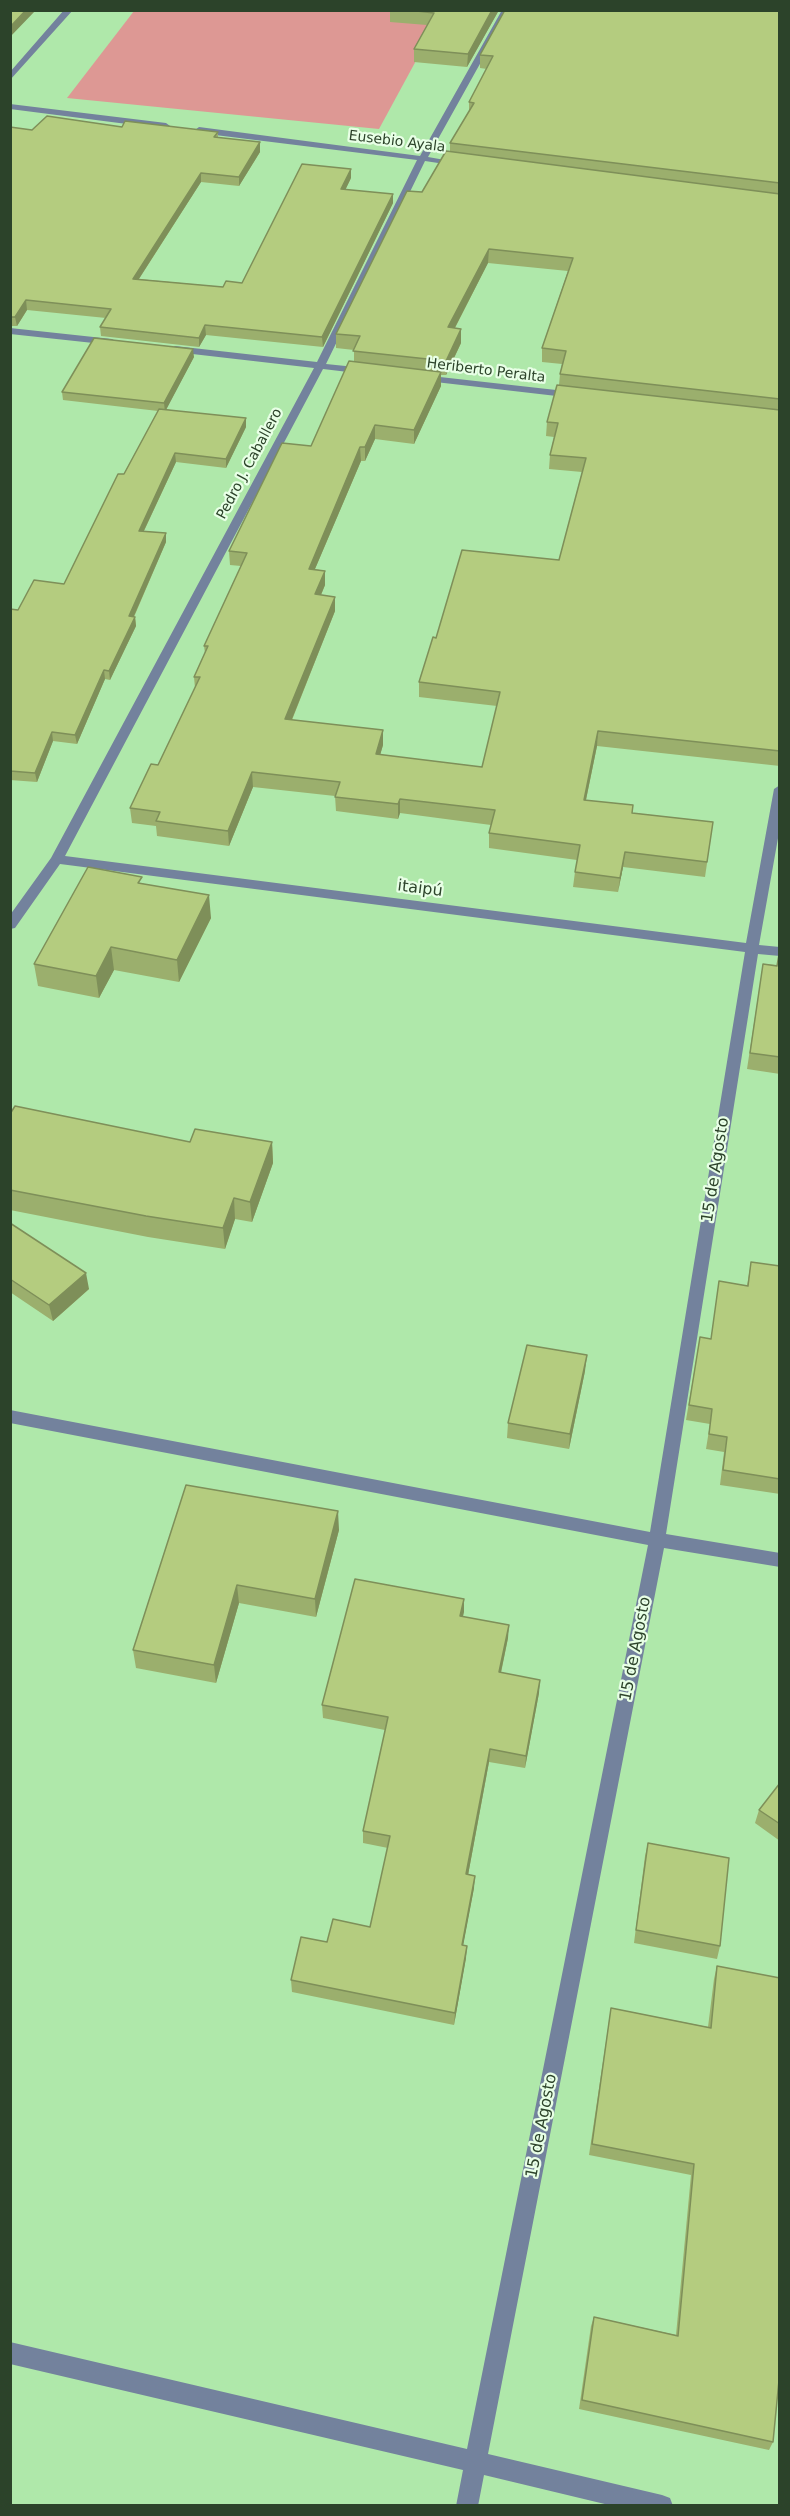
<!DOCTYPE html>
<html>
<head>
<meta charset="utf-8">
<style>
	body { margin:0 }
	#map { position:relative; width:790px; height:2516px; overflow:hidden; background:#afe8aa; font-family:"DejaVu Sans",sans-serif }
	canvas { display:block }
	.frame { position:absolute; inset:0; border:12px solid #2c432a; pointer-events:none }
</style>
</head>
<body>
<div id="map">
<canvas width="790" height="2516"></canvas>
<div class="frame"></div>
</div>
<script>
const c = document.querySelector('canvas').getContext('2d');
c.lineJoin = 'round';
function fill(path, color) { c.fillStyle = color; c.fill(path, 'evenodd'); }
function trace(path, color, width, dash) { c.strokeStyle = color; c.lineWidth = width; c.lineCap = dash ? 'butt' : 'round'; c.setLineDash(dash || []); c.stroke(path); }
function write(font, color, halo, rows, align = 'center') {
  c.font = font + ' "DejaVu Sans",sans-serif'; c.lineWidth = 4.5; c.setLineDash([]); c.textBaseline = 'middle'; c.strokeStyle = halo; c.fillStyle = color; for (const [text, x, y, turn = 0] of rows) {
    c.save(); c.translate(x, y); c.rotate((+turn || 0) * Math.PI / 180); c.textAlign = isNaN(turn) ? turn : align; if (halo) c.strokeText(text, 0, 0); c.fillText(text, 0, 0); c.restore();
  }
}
fill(new Path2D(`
	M134,11H443L379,129L67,98Z`), '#dd9894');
fill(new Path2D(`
	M64,10H73L10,80V72Z
	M502,10H510L428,157L462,163L458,166L425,161L326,364L365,368L370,371L365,374L323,369L65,856L746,943L774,789L780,785V827L759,945L780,947V956L758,954L666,1534L780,1553V1567L664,1548L488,2454L662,2495L670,2498L673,2506H613L484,2475L478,2506H456L463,2470L10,2364V2342L467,2449L648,1545L10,1423V1410L650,1532L745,952L60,864L15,928L10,929V915L51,858L314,368L175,352L170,349L175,346L317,362L417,160L199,133L195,130L199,127L420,156Z
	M10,104L166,123L170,126L166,129L10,109Z
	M10,328L112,339L117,342L112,345L10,334Z
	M422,375L574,392L579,395L574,398L418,380V376Z`), '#73829d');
fill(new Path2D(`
	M390,10H499L467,67L414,62V49L427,25L390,22Z
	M780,10V766L597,746L586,800L632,813L713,822L705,877L623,867L618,892L573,887L575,872L577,860L489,848V833L491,825L400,813L398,819L336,811L335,796L253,787L229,846L157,836L156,826L132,823L130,808L158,765L195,688L194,677L205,653L204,646L241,566L230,565L229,551L311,446L354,362V350L336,348V334L422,192L450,152V143L469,111V102L487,69L480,68V55ZM488,263L568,271L542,348V362L562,364L560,374L559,385L547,422L546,436L554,437L550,455L549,469L582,472L559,560L436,638L419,682V697L497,706L482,767L380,755L383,745V730L292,720L335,611L321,595L325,585V571L315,569L361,461H365L375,439L414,444L441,386V375H446L461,343L455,328Z
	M10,127L32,130L122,127L218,132V138L260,142V152L239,186L201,182L139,279L223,287L242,283L351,178L345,190L393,203L323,347L206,335L199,347L101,336L100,327L106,318L27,310L17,326H10Z
	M194,357L166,409L246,427L226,468L176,462L144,531L166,533V542L134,617H135L136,626L110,680L105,679L77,744L53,741L37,782L10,780V609L18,610L64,584L158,411L63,400L62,392Z
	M142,883L211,918L179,982L114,970L99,998L38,986L34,964Z
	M780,948V1074L747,1069L763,964L777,965Z
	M10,1114L190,1142H272L273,1163L252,1222L235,1219L225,1249L148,1237L10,1210Z
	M10,1223L89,1289L53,1321L10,1292Z
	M751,1262L780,1266V1494L720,1485L724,1452L706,1449L710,1424L686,1420L700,1337L711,1339L719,1281L747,1286Z
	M585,1371L569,1449L507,1438L508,1423Z
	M186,1485L339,1530L316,1617L239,1603L216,1683L136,1668L133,1650Z
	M464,1599L463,1616L508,1638L501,1673L539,1693L525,1768L489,1762L468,1875L474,1888L463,1945L466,1958L454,2025L292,1992L291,1980L327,1942L370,1927L388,1848L363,1843V1831L385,1730L323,1718L322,1705Z
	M780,1783V1841L755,1823L759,1810Z
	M648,1843L720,1946L717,1959L634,1943L645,1856Z
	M717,1966L773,2442L769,2450L579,2409L591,2326L594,2317L676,2335L691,2175L589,2155L611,2008L708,2027L714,1979Z`), '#9baf6d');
fill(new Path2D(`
	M26,10H36L10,37V27Z
	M492,10H499L467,67L468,54Z
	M260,142V152L239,186V177Z
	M351,169V178L341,199V189Z
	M201,173V182L133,288V279Z
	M393,194V203L323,347L322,337Z
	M489,249L488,263L448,341V327Z
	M26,300L27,310L17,326L15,317Z
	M205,325L206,335L199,347V338Z
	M461,329V343L446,375V361Z
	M193,349L194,357L165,412L164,403Z
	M441,372V386L414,444V430Z
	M246,418V427L226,468V459Z
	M375,425V439L365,461V447Z
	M360,447L361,461L309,583V569Z
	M175,453L176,462L140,539L139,531Z
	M166,533V542L130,625L129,616Z
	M325,571V585L315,609V594Z
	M335,597V611L286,734L285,719Z
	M135,617L136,626L110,680L109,671Z
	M104,670L105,679L77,744L75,735Z
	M383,730V745L376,769V754Z
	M598,731L597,746L583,814L584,800Z
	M52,732L53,741L37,782L35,773Z
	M252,772L253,787L229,846L228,831Z
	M400,799V813L398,819V804Z
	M625,852L623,867L618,892L620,878Z
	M209,895L211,918L179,982L177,960Z
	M111,947L114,970L99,998L96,976Z
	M272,1142L273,1163L252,1222L250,1202Z
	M234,1198L235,1219L225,1249L223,1228Z
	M86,1273L89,1289L53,1321L49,1305Z
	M587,1355L585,1371L569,1449L570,1434Z
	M338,1511L339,1530L316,1617L315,1599Z
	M237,1585L239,1603L216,1683L214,1665Z
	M464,1599V1612L460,1629V1616Z
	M509,1625L508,1638L498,1686L499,1672Z
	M540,1680L539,1693L525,1768L526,1756Z
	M490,1749L489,1762L466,1886V1874Z
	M475,1876L474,1888L461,1957L462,1945Z
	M467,1946L466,1958L454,2025L455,2013Z`), '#7e8f59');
const building = new Path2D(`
	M10,10H26L10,27Z
	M408,10H492L468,54L414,49L434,13Z
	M505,10H780V183L450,143L474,103L469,102L493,56L480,55Z
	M47,116L122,127L125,121L218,132L214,137L260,142L239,177L201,173L133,279L223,287L226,281L242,283L302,164L351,169L341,189L393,194L322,337L205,325L199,338L100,327L111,309L26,300L15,317H10V127L32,130Z
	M446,151L780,194V399L560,374L566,351L542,348L573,258L489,249L448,327L461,329L446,361L353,351L360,336L336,334L407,191L422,192Z
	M94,338L193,349L164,403L62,392Z
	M349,361L441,372L414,430L375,425L365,447H360L309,569L325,571L315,594L335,597L285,719L383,730L376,754L482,767L500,692L419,682L433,637L436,638L462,550L559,560L586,458L550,455L558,423L547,422L557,385L780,410V751L598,731L584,800L633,805L632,813L713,822L707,862L625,852L620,878L575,872L580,845L489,833L495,810L400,799L398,804L335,797L340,782L252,772L228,831L156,821L160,812L130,808L151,764L158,765L200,677H194L208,646H204L247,553L229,551L282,443L311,446Z
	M159,409L246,418L226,459L175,453L139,531L166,533L129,616L135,617L109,671L104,670L75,735L52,732L35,773L10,771V609L18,610L34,580L64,584L118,474H124Z
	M88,867L142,877L138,883L209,895L177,960L111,947L96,976L34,964Z
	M780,949V1057L750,1053L763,964L777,966Z
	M15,1106L190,1142L195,1129L272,1142L250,1202L234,1198L223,1228L146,1216L10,1190V1114Z
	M10,1223L86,1273L49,1305L10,1279Z
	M751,1262L780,1266V1479L723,1470L727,1437L709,1434L712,1409L689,1405L700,1337L711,1339L719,1281L748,1286Z
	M527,1345L587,1355L570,1434L508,1423Z
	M186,1485L338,1511L315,1599L237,1585L214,1665L133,1650Z
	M355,1579L464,1599L460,1616L509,1625L499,1672L540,1680L526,1756L490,1749L466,1874L475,1876L462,1945L467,1946L455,2013L291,1980L301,1937L327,1942L333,1919L370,1927L390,1836L363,1831L388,1717L322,1705Z
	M780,1783V1824L759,1810Z
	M648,1843L729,1858L720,1946L636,1930Z
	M717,1966L780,1978V2370L773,2442L582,2400L594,2317L678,2336L694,2164L592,2144L611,2008L711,2028Z`);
fill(building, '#b4cc7f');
trace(building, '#7e8f59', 1.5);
write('14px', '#2c432a', '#e8ffe6', [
	["Eusebio Ayala",397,142,7],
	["Heriberto Peralta",486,371,7],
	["Pedro J. Caballero",250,464,-62]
]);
write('16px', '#2c432a', '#e8ffe6', [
	["itaipú",420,889,7],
	["15 de Agosto",716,1170,-81],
	["15 de Agosto",636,1649,-79],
	["15 de Agosto",542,2126,-79]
]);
</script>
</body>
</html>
